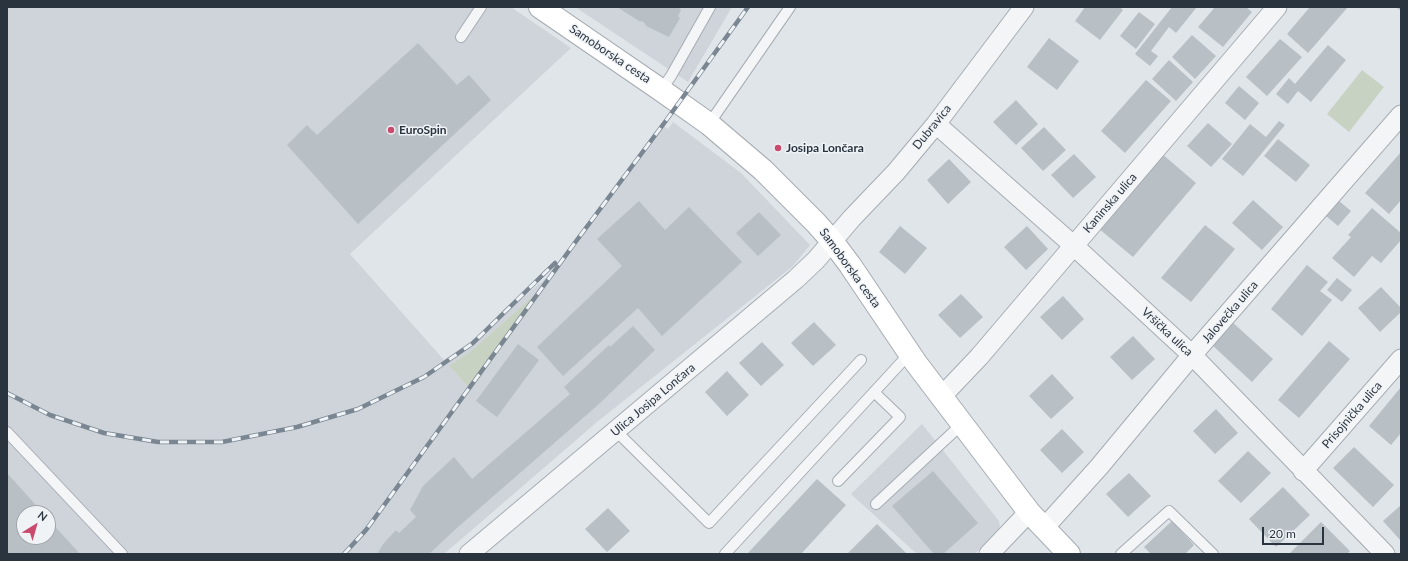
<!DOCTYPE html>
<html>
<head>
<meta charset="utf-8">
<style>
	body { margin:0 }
	#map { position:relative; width:1408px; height:561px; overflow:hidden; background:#e0e5e9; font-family:Lato,sans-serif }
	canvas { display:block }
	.frame { position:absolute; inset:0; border:8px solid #2a343f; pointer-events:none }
	.north { position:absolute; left:16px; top:505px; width:40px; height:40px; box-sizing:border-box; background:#f0f3f6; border:1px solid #a1a7ad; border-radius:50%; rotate:37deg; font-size:11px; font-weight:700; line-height:16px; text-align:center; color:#2a343f }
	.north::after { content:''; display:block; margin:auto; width:14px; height:18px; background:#c94a6d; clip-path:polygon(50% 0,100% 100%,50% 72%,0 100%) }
	.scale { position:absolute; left:1262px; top:527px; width:62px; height:18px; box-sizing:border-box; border:2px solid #2a343f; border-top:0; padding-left:5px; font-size:12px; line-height:14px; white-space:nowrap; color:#2a343f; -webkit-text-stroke:3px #f0f3f6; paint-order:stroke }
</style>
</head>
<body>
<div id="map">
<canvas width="1408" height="561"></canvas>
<div class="frame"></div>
<div class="north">N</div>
<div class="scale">20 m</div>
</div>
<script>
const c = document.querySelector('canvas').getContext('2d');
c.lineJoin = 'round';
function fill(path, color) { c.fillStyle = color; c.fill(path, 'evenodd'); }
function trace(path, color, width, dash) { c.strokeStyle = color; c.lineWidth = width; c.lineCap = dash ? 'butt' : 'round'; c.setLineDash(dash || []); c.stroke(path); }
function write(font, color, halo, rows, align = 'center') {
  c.font = font + ' Lato,sans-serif'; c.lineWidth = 3; c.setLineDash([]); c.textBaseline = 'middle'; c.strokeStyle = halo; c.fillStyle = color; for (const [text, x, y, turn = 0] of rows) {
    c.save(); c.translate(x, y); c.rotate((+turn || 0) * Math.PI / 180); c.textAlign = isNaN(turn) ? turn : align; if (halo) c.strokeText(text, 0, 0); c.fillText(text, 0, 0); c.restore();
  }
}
fill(new Path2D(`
	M7,7H511L571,48L350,254L444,360L469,343L558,268L661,124L668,129L673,122L741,173L810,245L793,266L597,422L444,554H7ZM545,286L470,389L449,366L472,350ZM24,513H48V537H24Z
	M575,7H732L688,82Z
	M922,424L999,521L1000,527L975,554H917L851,494Z`), '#ced4da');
fill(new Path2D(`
	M1362,70L1384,87L1349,132L1327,114Z
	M547,284L471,390L449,366L472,350Z`), '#c8d2c2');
fill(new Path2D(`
	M617,7H679L681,10L678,16L680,18L669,37L646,26L644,22L639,21Z
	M1085,7H1120L1123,10L1100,40L1075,21Z
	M1172,7H1197L1176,33L1169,27L1151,51L1158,56L1150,66L1135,54Z
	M1215,7H1246L1252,12L1223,47L1198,27Z
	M1310,7H1348L1308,53L1287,34Z
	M1139,12L1155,24L1136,49L1120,36Z
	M1192,35L1216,56L1195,79L1172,57Z
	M1049,38L1079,61L1057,90L1027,67Z
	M1280,39L1302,57L1267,96L1246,77Z
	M418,43L457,85L469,75L491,100L358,224L287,145L307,125L317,135Z
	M1328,45L1346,60L1311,102L1298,91L1288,104L1276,94L1289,78L1295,84Z
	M1169,60L1193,82L1176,101L1152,79Z
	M1146,80L1171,101L1125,153L1101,131Z
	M1239,86L1259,103L1245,120L1225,103Z
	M1016,100L1038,124L1016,145L993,122Z
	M1279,121L1285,125L1243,176L1222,159L1250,124L1266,137Z
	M1208,123L1232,144L1211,167L1187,146Z
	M1044,127L1066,150L1043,171L1021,148Z
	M1278,139L1310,165L1296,182L1264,156Z
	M1401,152V200L1389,214L1365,193Z
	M1161,153L1196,183L1133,257L1098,228Z
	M1074,154L1096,177L1073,198L1051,175Z
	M949,159L971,182L948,204L927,180Z
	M1253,200L1283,227L1262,250L1232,223Z
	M1338,200L1351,211L1338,226L1325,215Z
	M639,201L665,230L689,207L742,262L662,336L638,308L563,376L537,347L622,266L597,239Z
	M1372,208L1401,233V240L1381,263L1372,256L1354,277L1332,258L1351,237L1348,235Z
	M759,212L781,235L758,256L736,233Z
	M1205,225L1235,249L1191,302L1161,278Z
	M900,226L927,248L905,274L879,252Z
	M1027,226L1048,249L1026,270L1004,247Z
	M1307,265L1328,282L1320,291L1332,300L1302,336L1271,309Z
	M1337,278L1352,290L1342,302L1327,290Z
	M1381,287L1401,308V312L1380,332L1358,308Z
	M961,294L983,317L960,338L938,315Z
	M1063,296L1084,319L1062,340L1040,317Z
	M1231,321L1273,359L1252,382L1211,344Z
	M814,322L836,345L813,366L791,343Z
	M633,326L655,350L599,404L458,527L429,554H377L384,543L396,530L399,533L416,517L410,510L423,486L454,457L472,479L570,394L564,387L609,345L610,347Z
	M1133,336L1155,359L1132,380L1110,357Z
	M1329,341L1350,359L1299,418L1278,400Z
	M762,342L784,365L761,386L739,363Z
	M518,344L539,360L497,417L476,401Z
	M727,371L749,395L727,416L705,392Z
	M1052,374L1074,398L1051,419L1029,396Z
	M1401,387V433L1391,445L1369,426Z
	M1216,409L1238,433L1215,454L1193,431Z
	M1062,429L1084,452L1062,473L1040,450Z
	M1354,447L1394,485L1373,507L1333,468Z
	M1248,451L1271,473L1241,503L1218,481Z
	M933,471L978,523L943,554H934L892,506Z
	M7,473L43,513H24V537H48V519L80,554H7Z
	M1129,473L1151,496L1128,517L1106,494Z
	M817,479L846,505L801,554H747Z
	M1283,487L1310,515L1276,547L1249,519Z
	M1401,505V541L1383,521Z
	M608,508L630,531L607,552L585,529Z
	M1172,521L1194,545L1185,554H1151L1144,547Z
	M1321,522L1350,551L1347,554H1289Z
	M877,524L907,554H847Z`), '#b8bfc5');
const lane = new Path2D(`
	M461,37L481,7
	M661,90L671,76L710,7
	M709,124L790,7
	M616,431L709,523L861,360
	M7,432L122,554
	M838,481L900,417L874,392
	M876,504L962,424
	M725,554L909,354
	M1121,554L1169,511L1213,554`);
const street = new Path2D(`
	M936,124L1073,245L1192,355L1385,554
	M941,397L979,357L1277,7
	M1303,471L1401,359
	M1044,528L1099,467L1192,355L1401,115
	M469,554L796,279L816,260L852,218L896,172L936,124L1024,7
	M989,554L1029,512`);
const secondary = new Path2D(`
	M540,7L661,90L709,124L763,170L816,223L832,241L850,265L916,363L1029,512L1069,554`);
trace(lane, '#a6acb3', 12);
trace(street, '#a6acb3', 21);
trace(secondary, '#a6acb3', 24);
trace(new Path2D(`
	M1398,7L1401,10`), '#bbbfc3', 2.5, [3, 3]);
trace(lane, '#f3f5f7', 10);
trace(street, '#f3f5f7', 19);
trace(secondary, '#fff', 22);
const rail = new Path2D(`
	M7,393L50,415L104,433L158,442H222L297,427L358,409L424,377L473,343L555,263
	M344,554L366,530L574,244L665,122L748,7`);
trace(rail, '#7a8692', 4.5);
trace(rail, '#f0f3f6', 3, [9]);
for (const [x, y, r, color] of [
	[391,130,4,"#c94a6d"],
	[778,148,4,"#c94a6d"]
]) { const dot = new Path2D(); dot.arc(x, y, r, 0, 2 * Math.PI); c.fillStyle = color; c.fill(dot); trace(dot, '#f0f3f6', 1.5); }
write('12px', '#2a343f', '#f0f3f6', [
	["Samoborska cesta",610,54,34],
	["Dubravica",932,127,-51],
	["Kaninska ulica",1110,203,-49],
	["Samoborska cesta",850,268,54],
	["Jalovečka ulica",1230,312,-49],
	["Vršička ulica",1167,332,43],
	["Ulica Josipa Lončara",653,400,-40],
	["Prisojnička ulica",1352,415,-49]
]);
write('bold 12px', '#2a343f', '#f0f3f6', [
	["EuroSpin",399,130],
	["Josipa Lončara",786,148]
], 'left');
</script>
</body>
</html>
